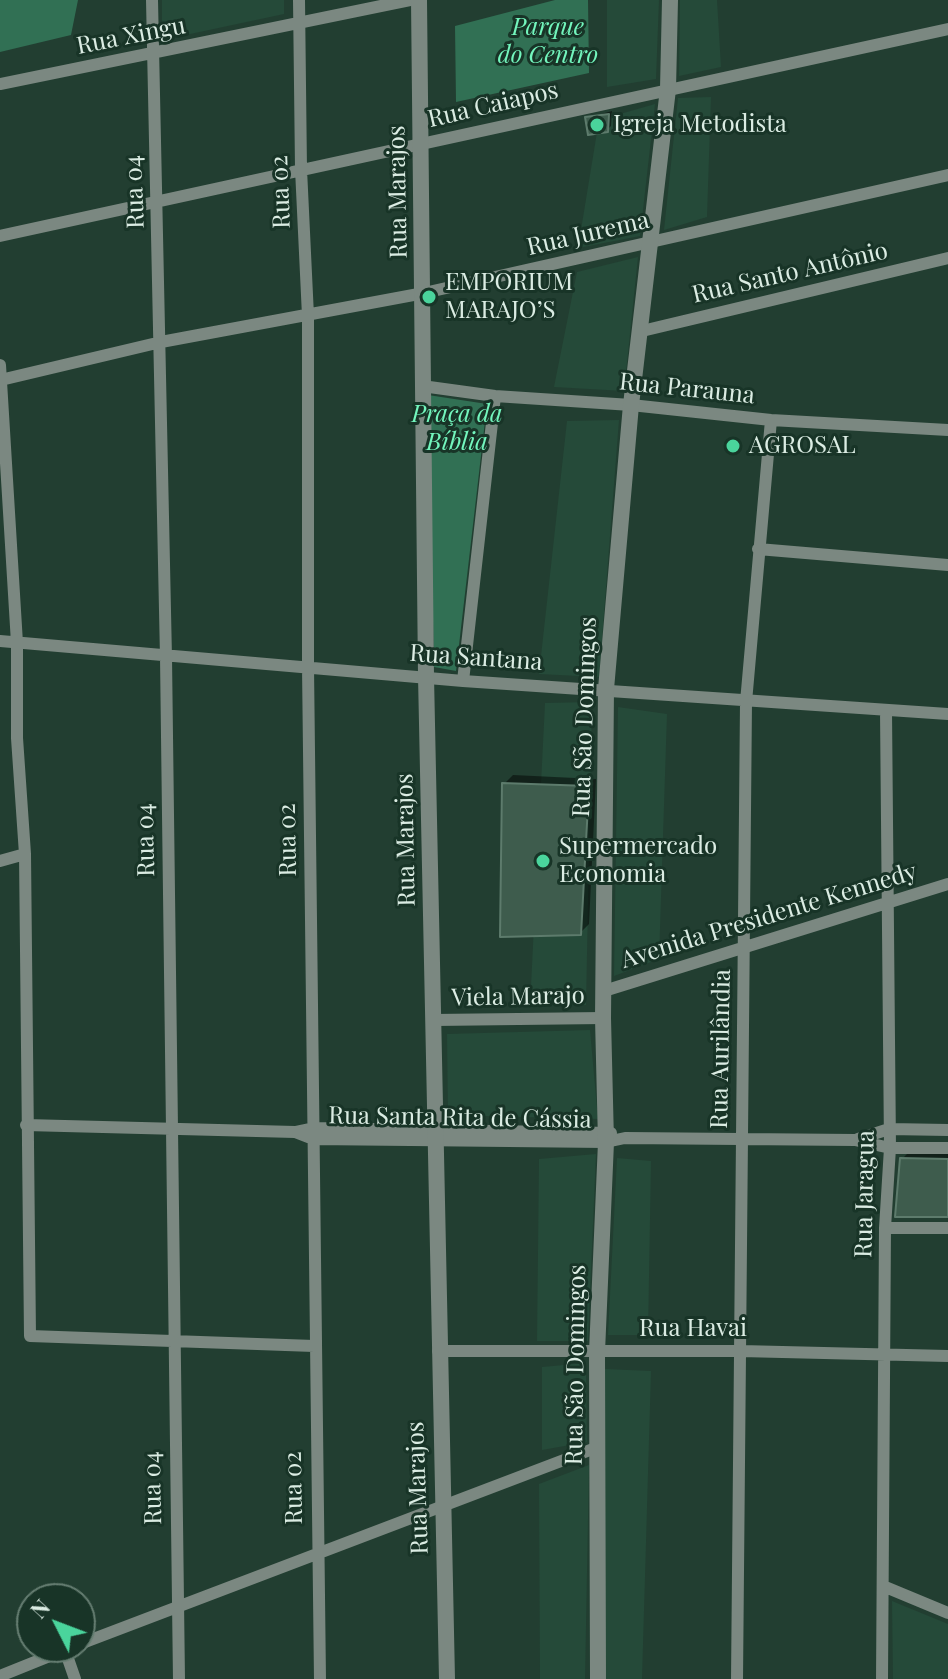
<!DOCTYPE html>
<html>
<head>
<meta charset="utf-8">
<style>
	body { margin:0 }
	#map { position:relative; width:948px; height:1679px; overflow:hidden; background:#223e31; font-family:"Playfair Display",serif }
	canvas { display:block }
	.north { position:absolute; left:16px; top:1583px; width:80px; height:80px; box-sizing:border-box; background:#183427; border:2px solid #667e72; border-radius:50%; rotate:312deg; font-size:22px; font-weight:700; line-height:32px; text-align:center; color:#dbece3 }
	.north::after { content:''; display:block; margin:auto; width:28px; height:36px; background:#4ad49c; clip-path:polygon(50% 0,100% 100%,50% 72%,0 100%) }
</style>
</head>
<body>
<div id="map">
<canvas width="948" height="1679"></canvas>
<div class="north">N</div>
</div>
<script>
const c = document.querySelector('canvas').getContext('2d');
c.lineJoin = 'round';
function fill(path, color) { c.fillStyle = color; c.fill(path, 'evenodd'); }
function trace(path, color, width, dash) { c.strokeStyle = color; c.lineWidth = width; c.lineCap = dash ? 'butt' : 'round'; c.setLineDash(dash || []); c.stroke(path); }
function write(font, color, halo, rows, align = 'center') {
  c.font = font + ' "Playfair Display",serif'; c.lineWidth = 6; c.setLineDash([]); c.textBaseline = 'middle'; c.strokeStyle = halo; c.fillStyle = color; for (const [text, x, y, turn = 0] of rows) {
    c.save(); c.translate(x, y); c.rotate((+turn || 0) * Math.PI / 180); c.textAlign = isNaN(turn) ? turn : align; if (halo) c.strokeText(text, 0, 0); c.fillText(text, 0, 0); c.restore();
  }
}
fill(new Path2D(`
	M162,0H284V14L162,40Z
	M607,0H659L656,79L607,87Z
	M680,0H717L721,67L679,76Z
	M711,97L707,217L664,230L678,98Z
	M655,104L640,236L578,248L599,120Z
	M638,257L624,391L554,387L577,272Z
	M619,420L599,677L539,674L567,421Z
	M592,702L586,1005L530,1006L545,703Z
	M618,707L667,714L659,959L614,976Z
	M590,1030L598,1119L448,1115L447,1034Z
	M596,1154L588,1341H537L539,1159Z
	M617,1158L651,1161L648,1335H608Z
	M586,1363L587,1442L542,1450V1367Z
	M605,1369L651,1371L642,1679H605Z
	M589,1465L585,1679H540L539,1484Z
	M892,1601L948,1624V1679H893Z`), '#254a39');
fill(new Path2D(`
	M0,0H78L71,35L0,52Z
	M555,0H588L589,73L456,102L455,26Z
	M428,395L487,404L456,671L434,667Z`), '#317054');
fill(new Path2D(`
	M612,111L611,126L607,130L587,118Z
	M513,775L596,779L589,924L580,933L504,784Z
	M910,1151H948V1215L902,1159Z`), '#0007');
const building = new Path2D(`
	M609,114L608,132L588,135L585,117Z
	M502,783L589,786L581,935L500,937Z
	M900,1158L948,1159V1217H895Z`);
fill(building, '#3e5c4d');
trace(building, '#5d7b6c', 2);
trace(new Path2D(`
	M152,0L166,657L179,1679
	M299,0L301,169L308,316V667L320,1679
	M0,84L410,0
	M0,236L948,29
	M642,331L948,258
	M0,365L17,643V738L25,854L30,1336L314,1346
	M1,380L161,342L424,293L948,175
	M422,386L495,396L631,405L771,420L948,430
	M758,549L948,565
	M0,641L463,681L948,714
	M463,681L495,396
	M0,861L25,854
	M604,991L948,884
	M434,1020L603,1018
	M26,1125L295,1132L314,1128L611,1133
	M295,1132L313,1139L606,1142L625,1138L855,1140L890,1148H948
	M858,1139L889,1129L948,1130
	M885,1228H948
	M438,1351H741L948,1356
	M883,1586L948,1613
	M80,1644L598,1447
	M65,1650L75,1679
	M0,1676L72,1647
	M737,1679L746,702L771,420
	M882,1679L885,1228L890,1148L886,711`), '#7b8881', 12);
trace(new Path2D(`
	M419,0L426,676L447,1679
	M598,1679L597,1352L606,1142L603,1018L606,689L631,405L668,89L670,0`), '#7b8881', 16);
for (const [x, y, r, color] of [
	[597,125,8,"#4ad49c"],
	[429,297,8,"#4ad49c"],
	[733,446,8,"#4ad49c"],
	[543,861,8,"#4ad49c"]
]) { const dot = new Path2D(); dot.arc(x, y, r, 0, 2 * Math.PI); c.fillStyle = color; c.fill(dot); trace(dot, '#183427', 3); }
write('italic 24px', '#73f6bd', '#183427', [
	["Parque",548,28],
	["do Centro",548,56],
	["Praça da",457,415],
	["Bíblia",457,443]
]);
write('24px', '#dbece3', '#183427', [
	["Rua Xingu",131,36,-11],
	["Rua Caiapos",493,105,-13],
	["Rua 04",135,192,-92],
	["Rua 02",281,192,-92],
	["Rua Marajos",398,192,-91],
	["Rua Jurema",588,234,-13],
	["Rua Santo Antônio",790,273,-13],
	["Rua Parauna",687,389,6],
	["Rua Santana",476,658,4],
	["Rua São Domingos",585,717,-88],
	["Rua 04",146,840,-91],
	["Rua 02",288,840,-91],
	["Rua Marajos",406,840,-91],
	["Avenida Presidente Kennedy",769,916,-17],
	["Viela Marajo",518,997,-1],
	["Rua Aurilândia",721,1049,-89],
	["Rua Santa Rita de Cássia",460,1118,1],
	["Rua Jaragua",865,1194,-89],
	["Rua Havai",693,1329],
	["Rua São Domingos",576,1365,-89],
	["Rua 04",153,1488,-91],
	["Rua 02",294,1488,-91],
	["Rua Marajos",418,1488,-92]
]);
write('24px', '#dbece3', '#183427', [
	["Igreja Metodista",613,125],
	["EMPORIUM",445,283],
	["MARAJO’S",445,311],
	["AGROSAL",749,446],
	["Supermercado",559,847],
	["Economia",559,875]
], 'left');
</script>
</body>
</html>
